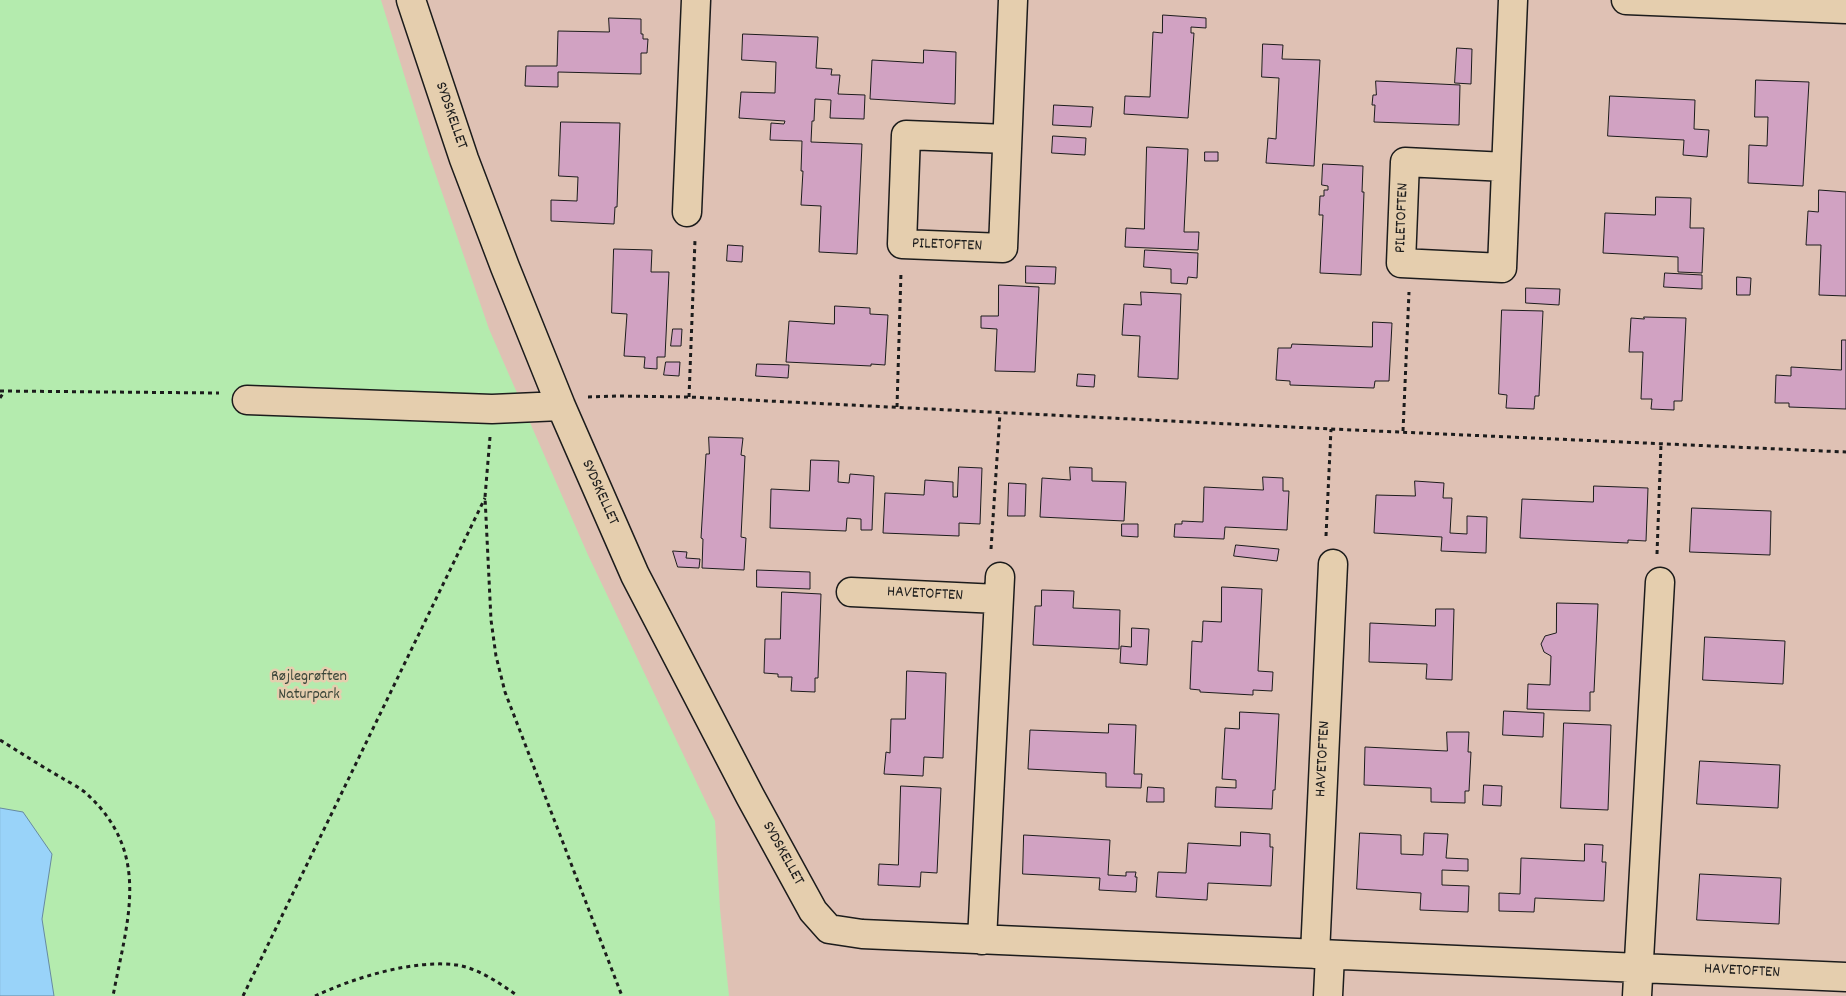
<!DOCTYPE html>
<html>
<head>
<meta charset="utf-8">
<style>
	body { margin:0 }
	canvas { display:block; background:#dfc1b4 }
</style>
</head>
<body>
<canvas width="1846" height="996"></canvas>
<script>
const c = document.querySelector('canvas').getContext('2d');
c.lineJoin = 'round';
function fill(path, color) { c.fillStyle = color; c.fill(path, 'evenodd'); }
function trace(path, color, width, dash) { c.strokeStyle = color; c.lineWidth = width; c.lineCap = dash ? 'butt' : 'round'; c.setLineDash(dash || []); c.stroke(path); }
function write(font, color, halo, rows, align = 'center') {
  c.font = font + ' Dekko,sans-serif'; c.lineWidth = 5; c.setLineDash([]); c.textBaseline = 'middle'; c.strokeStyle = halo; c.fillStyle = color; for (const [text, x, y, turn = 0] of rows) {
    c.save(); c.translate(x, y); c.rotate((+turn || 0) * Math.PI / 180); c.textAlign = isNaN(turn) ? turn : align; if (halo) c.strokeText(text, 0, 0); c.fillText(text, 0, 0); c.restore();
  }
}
fill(new Path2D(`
	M0,0H381L428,152L489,329L588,555L715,821L720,909L729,996H0Z`), '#b4ebae');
const water = new Path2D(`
	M0,808L23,812L52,854L42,919L54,996H0Z`);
fill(water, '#99d3f9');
trace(water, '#678aa1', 1);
const building = new Path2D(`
	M1163,15L1206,18V28L1191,27V33H1194L1188,118L1124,114L1125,96L1150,97L1153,32L1162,33Z
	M609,18L641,19V34H643V39H648L647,53H641V74L558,72V87L525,86L526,66H557L558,31L609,32Z
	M743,34L818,37L816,68L832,69L831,75H840L838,94L865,95L864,119L830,118L831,100L815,99L814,121H812L811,142L862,144L857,254L819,252L821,206L801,205L803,171H801L802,141L770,140L771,123L784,124L785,121L739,118L741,92L775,93L776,62L742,60Z
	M1263,44L1283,45L1282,59L1320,60L1314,166L1266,163L1268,138L1276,139L1279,78L1262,77Z
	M1457,48L1472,49L1471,84L1455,83Z
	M924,50L956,52L955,104L870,99L872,60L923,63Z
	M1756,80L1809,82L1803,186L1748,183L1749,145L1767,146L1768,117H1755Z
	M1376,81L1460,85L1459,125L1374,122L1375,105H1372L1373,95H1376Z
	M1610,96L1695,100L1694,129L1709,130L1707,157L1683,155L1684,140L1608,136Z
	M1054,105L1093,107L1091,127L1053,125Z
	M561,122L620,123L617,207H615L614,224L551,221V200L577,201L578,177L559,176Z
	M1053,136L1086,138L1085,155L1052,153Z
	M1147,147L1188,149L1184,232H1199L1198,250L1125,247L1126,228L1144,229Z
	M1205,152H1218V161H1205Z
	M1323,164L1363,166L1362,192H1364L1361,275L1320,273L1323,215H1319L1320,196H1324V190H1328V186L1322,185Z
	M1819,190L1846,192V296L1819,295L1821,245H1806L1808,211L1818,212Z
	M1656,197L1691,198L1690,228H1704L1702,273L1678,272V257L1603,253L1605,213L1655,215Z
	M728,245L743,246L742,262L727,261Z
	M614,249L652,250L651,272H669L665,357H657V369L644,368L645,357L624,356L627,314L612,313Z
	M1145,250L1198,253L1197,278L1188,277L1187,284L1171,283V269L1144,267Z
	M1026,266L1056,267L1055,284L1026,283Z
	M1665,273L1702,275V289L1664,287Z
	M1737,277L1751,278L1750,295H1737Z
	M999,285L1039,287L1035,372L995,371L997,329L981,328V316H998Z
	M1526,288L1560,289L1559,305L1526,303Z
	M1141,292L1181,294L1178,379L1138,377L1140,336L1122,335L1124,304L1141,305Z
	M835,306L870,308V314L888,315L885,365L871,364V366L786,362L789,321L834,324Z
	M1502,310L1543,311L1539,396H1535L1534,409L1506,408L1507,395L1499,394Z
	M1644,317L1686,318L1682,401H1674V410L1651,409L1652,399H1641L1643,352H1629L1631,318L1644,319Z
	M1373,322L1392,323L1389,381H1375L1374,388L1290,385V381L1276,380L1278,348H1291L1292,344L1372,347Z
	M673,329H682L681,346H671Z
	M1842,340H1846V409L1789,407V403H1775L1776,375L1791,376V367L1841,370Z
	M666,362H680L679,376L664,375Z
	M757,364L789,365L788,378L756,376Z
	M1078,374L1095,375L1094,387L1077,386Z
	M709,437L743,438L741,455L745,456L741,537L746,538L744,570L702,568L703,539L701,538L706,454H709Z
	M811,460L839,461L838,482L849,483L850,474L874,476L872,530H861V519L847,518L846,531L770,528L771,489L809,491Z
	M959,467L982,468L980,524L959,523V536L883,533L885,493L924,495L925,480L953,482V497H957Z
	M1070,467L1092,468V481L1126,482L1124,521L1040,517L1042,478L1070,480Z
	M1263,477L1283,478V491H1289L1287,530L1225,527L1224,539L1174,537L1175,524H1182V521L1203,522L1204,487L1263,490Z
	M1415,481L1444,483L1443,498H1452L1450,533L1467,534V516L1487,517L1486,553L1441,551L1442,537L1374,533L1376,495L1415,496Z
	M1009,483L1026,484L1025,516H1008Z
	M1594,486L1648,488L1646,541L1628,540V543L1520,538L1522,499L1593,502Z
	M1692,508L1771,511L1770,555L1690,552Z
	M1122,524H1138V537L1122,536Z
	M1236,545L1279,549L1277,561L1234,556Z
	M673,551L687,552L686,558L700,559L699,568L678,567Z
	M757,570L810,572V589L757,587Z
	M1222,587L1262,589L1258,671L1273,672L1272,691L1253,690V695L1200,692V690L1190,689L1192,641L1202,642L1203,621L1221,622Z
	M1042,590L1074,591L1073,608L1120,610L1119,649L1033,645L1035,606H1041Z
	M782,592L821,594L818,678H815V692L791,691L792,677H778V674L764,673L765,639H780Z
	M1557,603L1598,604L1594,692H1590V711L1527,709L1528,684L1550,685L1551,656L1544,652L1541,644L1545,636L1556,633Z
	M1436,609H1454L1452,680L1426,679L1427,664L1369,662L1370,623L1435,626Z
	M1132,628L1149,629L1147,665L1120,663L1121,646L1131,647Z
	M1705,637L1785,641L1783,684L1703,680Z
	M907,671L946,673L943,758L924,757L923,776L884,774L886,752L890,753L891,719H905Z
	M1504,711L1544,713L1543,737L1503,735Z
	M1240,712L1279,714L1275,790H1273L1272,809L1215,807L1216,787L1236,788V780L1222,779L1225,728L1239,729Z
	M1564,723L1611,725L1608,810L1561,808Z
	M1109,724L1136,725L1134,774H1142L1141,788L1106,787V773L1028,769L1030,730L1108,733Z
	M1447,732H1469L1468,752H1471L1469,791H1465V803L1431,802V788L1364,785L1365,747L1447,751Z
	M1700,761L1780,765L1778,808L1697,804Z
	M1484,785L1502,786L1501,806L1483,805Z
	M901,786L941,788L937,873L921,872L920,887L878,885L879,864L898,865Z
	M1148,787L1164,788V802H1147Z
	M1241,832L1270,834V847H1273L1271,886L1208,883L1207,900L1156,897L1158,872L1186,873L1188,843L1240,846Z
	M1360,833L1401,835V854L1423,855L1424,833L1448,834L1446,858L1468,859V871L1442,870V885L1469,886L1468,912L1420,910L1421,893L1357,889Z
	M1024,835L1110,840L1108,875L1126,876V872H1136L1135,877H1137L1136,892L1099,890L1100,878L1023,874Z
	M1585,844L1603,845L1602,862H1606L1604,901L1535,898L1534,912L1499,911V893L1520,894L1521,858L1584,861Z
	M1700,874L1781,878L1779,924L1697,920Z`);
fill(building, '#d1a2c2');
trace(building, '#1c1c1c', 1);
const minor = new Path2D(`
	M411,0L464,159L505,267L561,406L635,575L750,796L813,911L829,929L862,934L1846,977
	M1626,0L1846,9
	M1007,139L906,135L902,244L1003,248L1013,0
	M1506,167L1405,162L1401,263L1502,268L1513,0
	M687,212L696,0
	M247,400L492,409L561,406
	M851,592L998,599
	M982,940L1000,577
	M1315,954L1333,564
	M1328,996L1330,955
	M1637,996L1660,582`);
trace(minor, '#1c1c1c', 31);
trace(new Path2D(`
	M0,391L219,393
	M588,397L617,396L689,397L1331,429L1846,452
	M689,397L695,240
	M0,398L4,392
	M897,407L901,272
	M1403,431L1409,292
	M490,437L485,497L491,620L496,656L505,692L622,996
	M1326,536L1331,429
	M991,549L1000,413
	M1657,554L1661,444
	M0,740C21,753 41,766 62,778C70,783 81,788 88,795C152,855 127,921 113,996
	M243,996L485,498
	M315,996C353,978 414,959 457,965C480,969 499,983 518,996`), '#1c1c1c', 3, [4, 4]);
trace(minor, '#e5ceae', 28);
write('16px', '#1c1c1c', '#e5ceae', [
	["SYDSKELLET",450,116,71],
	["PILETOFTEN",1403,218,-88],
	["PILETOFTEN",947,246,2],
	["SYDSKELLET",599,493,66],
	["HAVETOFTEN",925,595,3],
	["HAVETOFTEN",1324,759,-87],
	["SYDSKELLET",782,854,61],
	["HAVETOFTEN",1742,972,3]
]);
write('16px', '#3a4539', '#e5ceae', [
	["Røjlegrøften",309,678],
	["Naturpark",309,696]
]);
</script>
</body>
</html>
